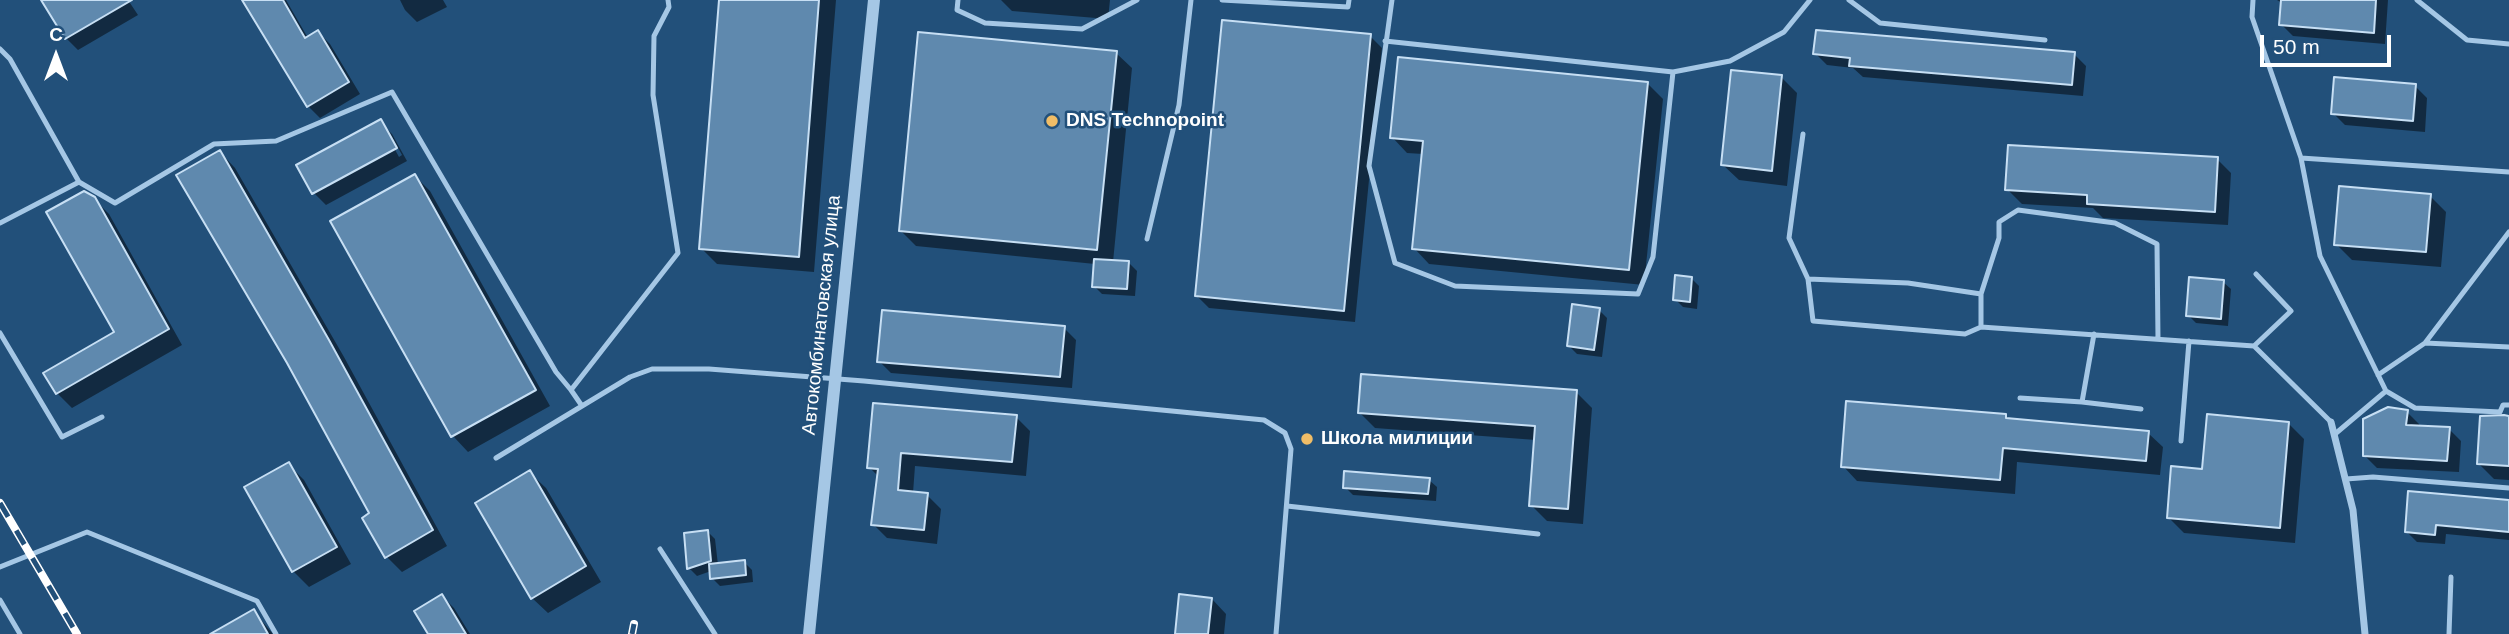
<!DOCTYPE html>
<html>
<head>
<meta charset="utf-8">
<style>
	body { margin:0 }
	#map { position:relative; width:2509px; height:634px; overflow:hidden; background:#22507a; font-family:Arial,sans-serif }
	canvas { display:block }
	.north { position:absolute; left:21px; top:21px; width:70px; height:70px; -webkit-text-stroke:5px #22507a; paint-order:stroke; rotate:0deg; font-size:19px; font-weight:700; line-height:28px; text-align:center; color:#fff }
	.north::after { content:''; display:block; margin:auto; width:24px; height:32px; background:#fff; clip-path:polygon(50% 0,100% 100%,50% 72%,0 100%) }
	.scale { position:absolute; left:2260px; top:35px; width:131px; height:32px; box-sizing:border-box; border:4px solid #fff; border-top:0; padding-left:9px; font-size:21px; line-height:24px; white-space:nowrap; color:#fff; -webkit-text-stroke:5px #22507a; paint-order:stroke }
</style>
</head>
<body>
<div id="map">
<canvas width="2509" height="634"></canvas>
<div class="north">С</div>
<div class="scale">50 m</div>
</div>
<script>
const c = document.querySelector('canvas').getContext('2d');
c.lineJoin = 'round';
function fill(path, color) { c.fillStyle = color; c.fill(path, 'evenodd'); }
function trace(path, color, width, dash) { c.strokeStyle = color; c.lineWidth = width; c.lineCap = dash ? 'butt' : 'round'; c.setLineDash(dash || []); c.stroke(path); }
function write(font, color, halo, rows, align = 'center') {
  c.font = font + ' Arial,sans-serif'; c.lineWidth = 5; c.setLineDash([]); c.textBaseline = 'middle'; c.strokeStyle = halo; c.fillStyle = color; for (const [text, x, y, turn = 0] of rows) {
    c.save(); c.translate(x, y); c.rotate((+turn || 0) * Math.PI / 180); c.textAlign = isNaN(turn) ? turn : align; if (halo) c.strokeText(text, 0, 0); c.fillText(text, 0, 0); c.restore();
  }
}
fill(new Path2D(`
	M43,0H128L138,15L78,50L66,38Z
	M244,0H286L308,38L318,32L330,44L360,94L320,118L308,106Z
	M400,0H443L447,7L417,22L405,10Z
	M721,0H836L814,272L717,264L701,248Z
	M1001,0H1110L1108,19L1012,11Z
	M2277,0H2388L2385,44L2293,36L2281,24L2282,3Z
	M1370,36L1382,48L1355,322L1209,308L1197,296Z
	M1116,53L1132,68L1113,262L1129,263L1137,271L1135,296L1102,294L1094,286L1095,264L916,246L900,230Z
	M1815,53L2074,54L2086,66L2083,96L1863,77L1853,68L1827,65Z
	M1781,77L1797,93L1787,186L1739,180L1723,165Z
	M1647,83L1663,99L1644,285L1429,264L1414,248L1423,154L1407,153L1392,137Z
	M2415,86L2427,98L2425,132L2345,125L2333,113Z
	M380,122L392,134L407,161L326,205L314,193ZM386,133H390L402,155L399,157Z
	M220,152L235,168L344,357L447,546L402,572L387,557L372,513Z
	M2217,159L2231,173L2228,225L2103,218L2093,208L2022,204L2007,189Z
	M415,176L430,191L550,406L468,452L453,436L333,222Z
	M2430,196L2446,212L2441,267L2352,260L2336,244Z
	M94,199L109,214L182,345L72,408L57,393L46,373L116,333Z
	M1691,278L1699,286L1697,309L1683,307L1675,299Z
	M2223,282L2231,289L2228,326L2196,323L2188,315Z
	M1599,310L1607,318L1602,357L1577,354L1569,346Z
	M1064,328L1076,340L1072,388L891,373L879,361Z
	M1576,392L1592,408L1583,524L1547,521L1531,505L1536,440L1375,428L1359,412Z
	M875,405L1016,417L1030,431L1026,476L915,466L913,493L927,495L941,509L937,544L887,538L873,524L879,477L869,467Z
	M2407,412L2419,424V427L2449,429L2461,441L2459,472L2377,468L2365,456Z
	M2005,415L2010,420L2148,433L2163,447L2160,475L2017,462L2015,494L1857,481L1843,466Z
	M2509,417V480L2494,479L2478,463Z
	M2289,424L2304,439L2295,543L2184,533L2168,517L2203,471Z
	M288,464L304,480L351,564L309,587L293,571Z
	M530,473L546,488L601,582L548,613L532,598Z
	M1429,480L1437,487L1436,501L1353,495L1345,487Z
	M2509,503V540L2446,534L2445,544L2417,542L2407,532Z
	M707,531L715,539L718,565L744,562L752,570L753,582L720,586L712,578L711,571L697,576L689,568Z
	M442,596L454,608L470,634H430Z
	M1212,599L1226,614L1224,634H1177Z
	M254,612L273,634H214Z`), '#0007');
const building = new Path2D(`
	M41,0H132L65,39Z
	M242,0H283L305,38L318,30L349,82L307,107Z
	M719,0H819L799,257L699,249Z
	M2281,0H2376L2374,33L2279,25Z
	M1222,20L1371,34L1344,311L1195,296Z
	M1816,30L2075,52L2072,85L1849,66L1850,58L1813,54Z
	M918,32L1117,51L1097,250L899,231Z
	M1398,57L1648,82L1629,270L1412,249L1423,141L1390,138Z
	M1731,70L1782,75L1772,171L1721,165Z
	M2334,77L2416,84L2413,121L2331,114Z
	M381,119L397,148L312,194L296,165Z
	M2008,145L2218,157L2215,212L2087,204V195L2005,190Z
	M220,150L329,340L433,530L385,558L362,518L369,513L287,363L176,175Z
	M415,174L536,390L451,437L330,221Z
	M2339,186L2431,194L2426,252L2334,245Z
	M84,191L95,197L169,329L56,394L43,373L114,332L46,212Z
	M1094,259L1129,261L1127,289L1092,287Z
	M1675,275L1692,277L1690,302L1673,300Z
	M2189,277L2224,280L2221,319L2186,316Z
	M1572,304L1600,308L1594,350L1567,346Z
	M882,310L1065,326L1060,377L877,362Z
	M1361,374L1577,390L1568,509L1529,506L1535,426L1358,413Z
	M1846,401L2006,414V418L2149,431L2146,461L2003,448L2000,480L1841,467Z
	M873,403L1017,415L1012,462L901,453L898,490L928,493L924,530L871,525L878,469L867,468Z
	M2388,407L2408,410L2406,425L2450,427L2447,461L2363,456V419Z
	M2207,414L2289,422L2280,528L2167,518L2171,466L2202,469Z
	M2504,415L2509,416V466L2477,464L2480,416Z
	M289,462L337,547L292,572L244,487Z
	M530,470L586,566L531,599L475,503Z
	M1344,471L1430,478L1428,494L1343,488Z
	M2408,491L2509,500V532L2436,525L2435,535L2405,532Z
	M708,530L711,561L687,569L684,533Z
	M745,560L746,575L710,579L709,564Z
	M442,594L466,634H428L414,611Z
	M1179,594L1212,598L1208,634H1175Z
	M254,609L268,634H210Z`);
fill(building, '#5f89ae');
trace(building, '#c7dff4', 2);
trace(new Path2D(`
	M958,0L957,10L985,23L1082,29L1137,0
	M1222,0L1348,7L1349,0
	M1849,0L1880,23L2045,40
	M2253,0L2252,17L2301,158L2320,256L2386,391
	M2417,0L2467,40L2509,44
	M1385,41L1673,72L1653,257L1638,294L1455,286L1395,263L1369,166L1392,0
	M0,49L10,59L79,182
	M1673,72L1730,61L1784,32L1810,0
	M1803,134L1789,238L1808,279L1908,283L1981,294
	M2301,158L2509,172
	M0,223L79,182L115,203L214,144L276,141L392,92L556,372L571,390L678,253L653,95L654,36L669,7L668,0
	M1147,239L1179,105L1191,0
	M2256,274L2291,311L2254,346L2331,422
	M1808,279L1813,321L1965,334L1981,327
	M0,333L62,437L102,417
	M2094,334L2082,402L2141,409
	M2158,339L2157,244L2115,223L2018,210L1999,222V238L1981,294V327C2072,333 2163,340 2254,346
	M2425,343L2509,232
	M2378,375L2425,343L2509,347
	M571,390L582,406
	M2020,398L2082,402
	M2335,434L2386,391L2415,408L2500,412L2503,405H2509
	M2181,441L2189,341
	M496,458L630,377L652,369H709L864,381L1264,420L1285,433L1291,449L1276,634
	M2346,479L2373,477L2509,488
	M1287,506L1538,534
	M660,549L715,634
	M0,567L87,532L257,601L276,634
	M0,600L20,634
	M2449,634L2451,577`), '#a5c7e5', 5);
trace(new Path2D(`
	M2331,422L2353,510L2365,634`), '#a5c7e5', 7);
trace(new Path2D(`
	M809,634L874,0`), '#a5c7e5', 12);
const rail = new Path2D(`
	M0,503L77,634
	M632,634L634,624`);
trace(rail, '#fff', 8);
trace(rail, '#22507a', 5, [16]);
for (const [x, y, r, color] of [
	[1052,121,7,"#f0bd67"],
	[1307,439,7,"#f0bd67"]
]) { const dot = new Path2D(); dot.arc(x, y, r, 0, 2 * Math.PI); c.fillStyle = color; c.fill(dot); trace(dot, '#22507a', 2.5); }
write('bold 19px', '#fff', '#22507a', [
	["DNS Technopoint",1066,121],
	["Школа милиции",1321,439]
], 'left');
write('19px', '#fff', '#22507a', [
	["Автокомбинатовская улица",822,315,-84]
]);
</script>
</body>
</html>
